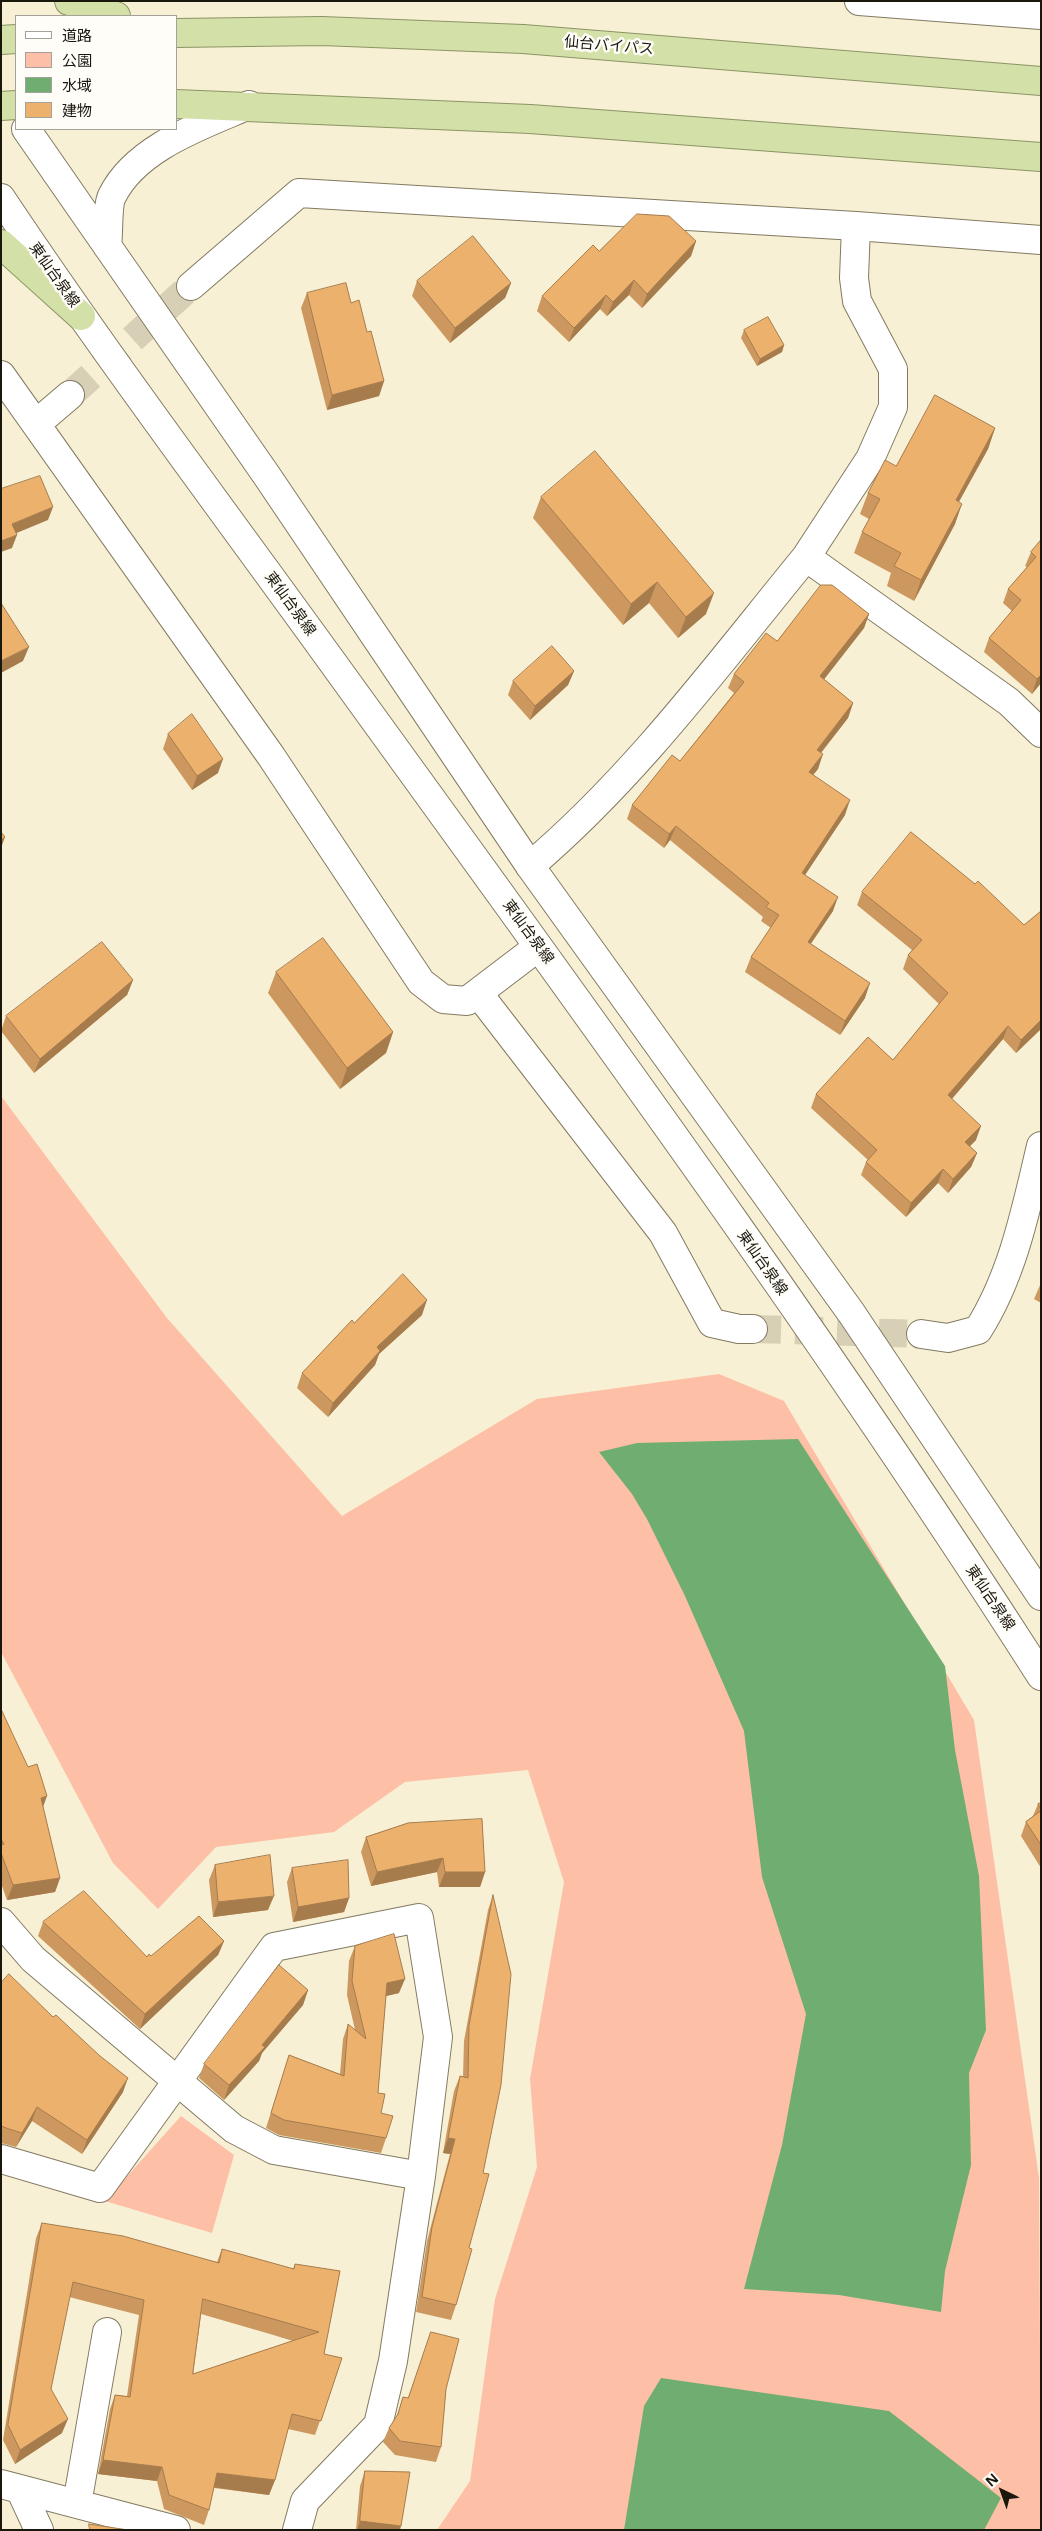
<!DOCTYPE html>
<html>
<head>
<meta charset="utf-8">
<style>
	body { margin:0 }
	#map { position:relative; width:1042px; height:2531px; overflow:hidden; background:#f8f0d4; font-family:"Noto Sans","Noto Sans JP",sans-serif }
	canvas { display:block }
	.frame { position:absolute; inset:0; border:2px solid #1a170d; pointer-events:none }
	.legend { position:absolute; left:15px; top:15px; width:162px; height:115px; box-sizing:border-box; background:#fffdf8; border:1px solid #a3a19a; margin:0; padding:6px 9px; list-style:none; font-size:15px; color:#1a170d }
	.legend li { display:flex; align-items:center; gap:10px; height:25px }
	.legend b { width:25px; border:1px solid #a3a19a }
	.north { position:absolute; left:977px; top:2466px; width:50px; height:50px; -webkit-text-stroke:4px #fffdf8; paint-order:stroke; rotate:318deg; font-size:14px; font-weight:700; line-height:20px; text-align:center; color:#1a170d }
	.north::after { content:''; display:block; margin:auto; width:18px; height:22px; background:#1a170d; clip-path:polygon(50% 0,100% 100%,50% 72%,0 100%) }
</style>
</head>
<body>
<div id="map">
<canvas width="1042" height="2531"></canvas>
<div class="frame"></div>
<ul class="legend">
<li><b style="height:6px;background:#fff"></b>道路</li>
<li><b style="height:14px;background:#fdbfa5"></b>公園</li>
<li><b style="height:14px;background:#70ad70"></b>水域</li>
<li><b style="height:14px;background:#edb16e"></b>建物</li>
</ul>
<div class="north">N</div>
</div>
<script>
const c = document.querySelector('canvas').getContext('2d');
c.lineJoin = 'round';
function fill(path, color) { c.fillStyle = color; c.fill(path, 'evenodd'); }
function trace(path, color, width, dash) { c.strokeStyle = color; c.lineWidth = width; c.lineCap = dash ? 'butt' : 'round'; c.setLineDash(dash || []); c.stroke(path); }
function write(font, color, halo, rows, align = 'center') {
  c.font = font + ' "Noto Sans","Noto Sans JP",sans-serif'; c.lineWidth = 5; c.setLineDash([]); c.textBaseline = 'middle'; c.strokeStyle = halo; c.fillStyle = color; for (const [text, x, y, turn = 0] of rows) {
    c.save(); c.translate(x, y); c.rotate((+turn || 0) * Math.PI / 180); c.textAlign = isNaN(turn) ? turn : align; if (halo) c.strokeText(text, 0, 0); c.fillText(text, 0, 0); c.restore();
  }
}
fill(new Path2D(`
	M1,1096L167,1318L342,1516L537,1399L719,1374L784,1401L974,1720L1039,2178L1041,2530H437L470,2481L495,2299L537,2167L530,2079L564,1882L528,1770L405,1782L334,1832L216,1847L158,1909L113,1863L1,1652Z
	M181,2116L234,2155L212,2233L105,2201Z`), '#fdbfa5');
fill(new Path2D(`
	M798,1439L945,1666L955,1750L979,1876L986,2030L969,2073L971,2165L945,2271L941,2312L839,2295L744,2289L782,2145L806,2014L762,1877L744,1731L685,1596L647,1519L632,1494L599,1452L637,1443Z
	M661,2378L889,2411L1001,2498L984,2530H624L644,2406Z`), '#70ad70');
trace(new Path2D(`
	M70,395L191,286
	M753,1329L921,1334`), '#d7cfb6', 28, [28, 14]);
const minor = new Path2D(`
	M859,1L1041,15
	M856,226L1041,240
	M191,286L299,193L856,226L854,278L857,301L893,369V407L870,459L806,557
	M1,375L271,756L421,982L443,999L467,1001L538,947
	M36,424L70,395
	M530,866C636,776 719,663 806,557L1009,702L1041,733
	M478,993L663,1233L712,1323L739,1329H753
	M921,1334L948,1338L978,1330C1013,1275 1026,1209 1041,1146
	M1,1922L33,1959L234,2129L274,2150L421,2176
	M1,2159L100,2188L274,1947L419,1918L438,2037L421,2176L393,2361L378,2425L305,2501L297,2530
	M1,2484L176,2530
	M20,2489L39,2530
	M77,2504L107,2332`);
const tertiary = new Path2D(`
	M26,129L267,476L530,866L852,1314L1041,1596
	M1,198C105,354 218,504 328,656C571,992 818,1327 1041,1676
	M107,246C109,233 107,206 112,196C136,147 203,125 249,105`);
const trunk = new Path2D(`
	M69,1L116,16
	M176,33L322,31L523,39L1041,81
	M1,40L16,39
	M176,104L530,119L1041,157
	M1,106L16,105
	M1,244L81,316`);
trace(minor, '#827a61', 30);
trace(tertiary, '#827a61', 30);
trace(trunk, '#8b9464', 30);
trace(minor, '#fff', 28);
trace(tertiary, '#fff', 28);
trace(trunk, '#d3e0a8', 28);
fill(new Path2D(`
	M696,241L691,256L642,308L629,295L607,316L600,309L569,342L537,311L542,296L599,251Z
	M417,281L511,283L505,298L450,343L412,296Z
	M307,293L351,303L367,332L384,381L379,396L327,410L301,308Z
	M744,330L784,345L782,352L757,366L741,338Z
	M995,428L988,449L959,502L955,524L914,601L887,586L891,573L854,553L862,532L869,519L860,514L868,493L896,466Z
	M541,497L706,614L678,638L649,603L623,625L533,518Z
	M1041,540V683L1032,694L984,652L989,638L1012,611L1003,603L1008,589L1027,567L1025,566L1031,552Z
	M869,614L864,628L824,679L853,703L848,718L821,753L818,769L813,775L845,815L805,875L833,911L811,944L865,998L840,1035L745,972L751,957L771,928L761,921L763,917L670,840L664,848L627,819L632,805L680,761L734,693L728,688L734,674L777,641Z
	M574,671L568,685L530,720L508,695L513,681Z
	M168,734L218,773L192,790L163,749Z
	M862,892L1024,925L1041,911V1029L1016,1053L1003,1039L952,1099L976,1140L970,1146L977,1153L971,1167L948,1193L938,1183L906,1217L861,1175L866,1162L868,1160L811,1108L816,1094L893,1060L939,1004L903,969L908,955L912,950L857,905Z
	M276,972L393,1032L386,1053L340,1089L268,993Z
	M133,980L127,995L34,1073L1,1031L6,1016Z
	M1041,1283V1303L1034,1299Z
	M422,1315L379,1354L375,1365L328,1417L297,1388L302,1373L354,1323Z
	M1,1709L43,1807L60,1878L55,1892L7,1900L1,1883Z
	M1041,1803V1868L1021,1836L1026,1822L1033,1816L1038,1804Z
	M408,1823L485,1872L480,1887H439L437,1872L371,1886L361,1852L366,1837Z
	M215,1865L268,1910L213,1917L209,1880Z
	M292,1868L349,1898L344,1912L293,1922L287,1882Z
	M493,1895L483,2173L469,2248L456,2305L451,2320L416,2312L427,2241L450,2154L443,2153L454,2091L460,2076L463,2077L464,2041L488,1910Z
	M43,1922L147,1957L224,1941L218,1955L140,2029L38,1936Z
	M355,1946L399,1993L386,1996L378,2093L381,2113L386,2138L381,2153L279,2135L266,2128L289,2055L340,2074L343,2039L348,2024L355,2030L347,1995L349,1961Z
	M1,1983L123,2092L82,2154L32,2121L16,2147L1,2143Z
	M308,1990L303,2005L262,2053L259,2061L224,2100L199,2078L204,2064Z
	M42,2223L217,2262L222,2249L293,2269L295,2264L340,2271L324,2354L342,2358L315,2435L288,2429L275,2480L269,2495L214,2488L209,2510L204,2525L164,2509L157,2481L98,2474L110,2409L115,2395L127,2396L139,2315L69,2297L51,2389L62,2433L15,2464L3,2440L36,2238ZM201,2314L270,2334L293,2341L193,2374Z
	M431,2332L446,2389L441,2447L436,2462L395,2455L383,2442L389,2428L396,2418L403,2397L408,2398Z
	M365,2471L400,2530H356L360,2486Z`), '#cc985f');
fill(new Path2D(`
	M696,241L691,256L642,308L647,294Z
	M634,280L629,295L607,316L613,302Z
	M511,283L505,298L450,343L455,328Z
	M606,295L600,309L569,342L574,328Z
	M784,345L782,352L757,366L760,359Z
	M384,381L379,396L327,410L332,395Z
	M995,428L988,449L948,521L956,500Z
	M962,504L955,524L914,601L921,580Z
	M53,507L48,520L7,537L12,524Z
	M17,535L12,548L1,552V541Z
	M657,582L649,603L623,625L631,604Z
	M714,593L706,614L678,638L686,617Z
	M869,614L864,628L815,691L820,676Z
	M29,647L23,661L1,673V661Z
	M574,671L568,685L530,720L535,706Z
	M1041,675V683L1032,694L1037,679Z
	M853,703L848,718L812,764L817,750Z
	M823,754L818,769L803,787L809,772Z
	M223,759L218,773L192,790L197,776Z
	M850,800L845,815L797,887L802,873Z
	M676,826L670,840L664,848L669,834Z
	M5,837L1,848V840Z
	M838,897L833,911L802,956L808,942Z
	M133,980L127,995L34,1073L40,1059Z
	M870,983L865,998L840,1035L845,1021Z
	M1041,1020V1029L1016,1053L1021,1040Z
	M1008,1026L1003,1039L943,1109L948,1095Z
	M393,1032L386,1053L340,1089L347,1068Z
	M981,1126L976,1140L960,1156L965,1142Z
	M977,1153L971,1167L948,1193L953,1179Z
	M943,1169L938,1183L906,1217L911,1203Z
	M427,1300L422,1315L379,1354L375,1365L328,1417L333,1403L377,1347Z
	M47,1796L42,1810L41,1798Z
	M443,1858L437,1872L371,1886L377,1872Z
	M445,1872H485L480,1887H439Z
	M60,1878L55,1892L7,1900L13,1885Z
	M274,1896L268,1910L213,1917L218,1902Z
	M349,1898L344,1912L293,1922L298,1907Z
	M224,1941L218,1955L140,2029L145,2014Z
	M405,1979L399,1993L382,1997L387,1983Z
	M308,1990L303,2005L262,2053L259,2061L224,2100L229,2085Z
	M128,2078L123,2092L82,2154L87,2140Z
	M37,2107L32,2121L16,2147L22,2133Z
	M448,2138L455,2139L450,2154L443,2153Z
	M68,2419L62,2433L15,2464L20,2450Z
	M103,2460L162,2467L157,2481L98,2474Z
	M217,2473L275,2480L269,2495L212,2487Z
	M360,2521L401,2526L400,2530H357Z`), '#a67c4d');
const building = new Path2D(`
	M637,214L669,216L696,241L647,294L634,280L613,302L606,295L574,328L542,296L593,245L599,251Z
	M473,236L511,283L455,328L417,281Z
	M346,283L351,303L359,300L367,332L371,331L384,381L332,395L307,293Z
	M768,317L784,345L760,359L744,330Z
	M935,395L995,428L956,500L962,504L921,580L894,566L901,553L862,532L880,499L868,493L885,460L896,466Z
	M595,451L714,593L686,617L657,582L631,604L541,497Z
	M40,476L53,507L12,524L17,535L1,541V489Z
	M1041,540V675L1037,679L989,638L1021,600L1008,589L1036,557L1031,552Z
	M821,585H832L869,614L820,676L853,703L817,750L823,754L809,772L850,800L802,873L838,897L808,942L870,983L845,1021L751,957L779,915L766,907L769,903L676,826L669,834L632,805L672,755L680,761L744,682L734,674L766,633L777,641Z
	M1,603L29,647L1,661Z
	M552,646L574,671L535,706L513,681Z
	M192,714L223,759L197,776L168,734Z
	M1,832L5,837L1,840Z
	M911,832L975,884L978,881L1024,925L1041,911V1020L1021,1040L1008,1026L948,1095L981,1126L965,1142L977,1153L953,1179L943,1169L911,1203L866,1162L877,1150L816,1094L868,1037L893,1060L948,993L908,955L922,940L862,892Z
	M323,938L393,1032L347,1068L276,972Z
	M102,942L133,980L40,1059L6,1016Z
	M403,1274L427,1300L377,1347L380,1351L333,1403L302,1373L352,1320L354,1323Z
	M1,1709L28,1767L37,1764L47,1796L41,1798L60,1878L13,1885L1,1853V1845L4,1844L1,1839Z
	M1041,1803V1809L1038,1804Z
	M1041,1811V1845L1026,1822Z
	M482,1819L485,1872H445L443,1858L377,1872L366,1837L408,1823Z
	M270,1855L274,1896L218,1902L215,1865Z
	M348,1860L349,1898L298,1907L292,1868Z
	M84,1891L147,1957L149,1954L151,1956L199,1916L224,1941L145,2014L43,1922Z
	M493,1895L511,1974L501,2085L483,2173L489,2174L469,2248L472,2249L456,2305L422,2297L432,2227L455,2139L448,2138L460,2076L468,2078L469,2026Z
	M394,1934L405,1979L387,1983L378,2093L385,2094L381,2113L393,2116L386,2138L284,2120L271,2113L289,2055L344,2076L348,2024L366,2039L352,1981L355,1946Z
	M279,1965L308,1990L262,2045L265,2047L229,2085L204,2064Z
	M9,1974L53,2017L56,2015L100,2056L128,2078L87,2140L37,2107L22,2133L9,2129L1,2126V1983Z
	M42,2223L123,2236L219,2263L222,2249L294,2269L295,2264L340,2271L324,2354L342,2358L321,2421L292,2414L275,2480L217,2473L209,2510L169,2495L162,2467L103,2460L115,2395L130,2397L144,2300L73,2282L51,2389L68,2419L20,2450L8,2425ZM203,2299L319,2332L193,2374Z
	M431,2332L459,2339L446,2389L441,2447L400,2441L389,2428L398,2414L403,2397L408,2398Z
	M365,2471L410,2472L401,2526L360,2521Z
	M89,2524L128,2530H90Z`);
fill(building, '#edb16e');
trace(building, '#a67c4d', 1);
write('15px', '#1a170d', '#fffdf8', [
	["仙台バイパス",609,46,5],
	["東仙台泉線",54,275,55],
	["東仙台泉線",290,604,54],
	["東仙台泉線",528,932,54],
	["東仙台泉線",762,1263,55],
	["東仙台泉線",990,1598,56]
]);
</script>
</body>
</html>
